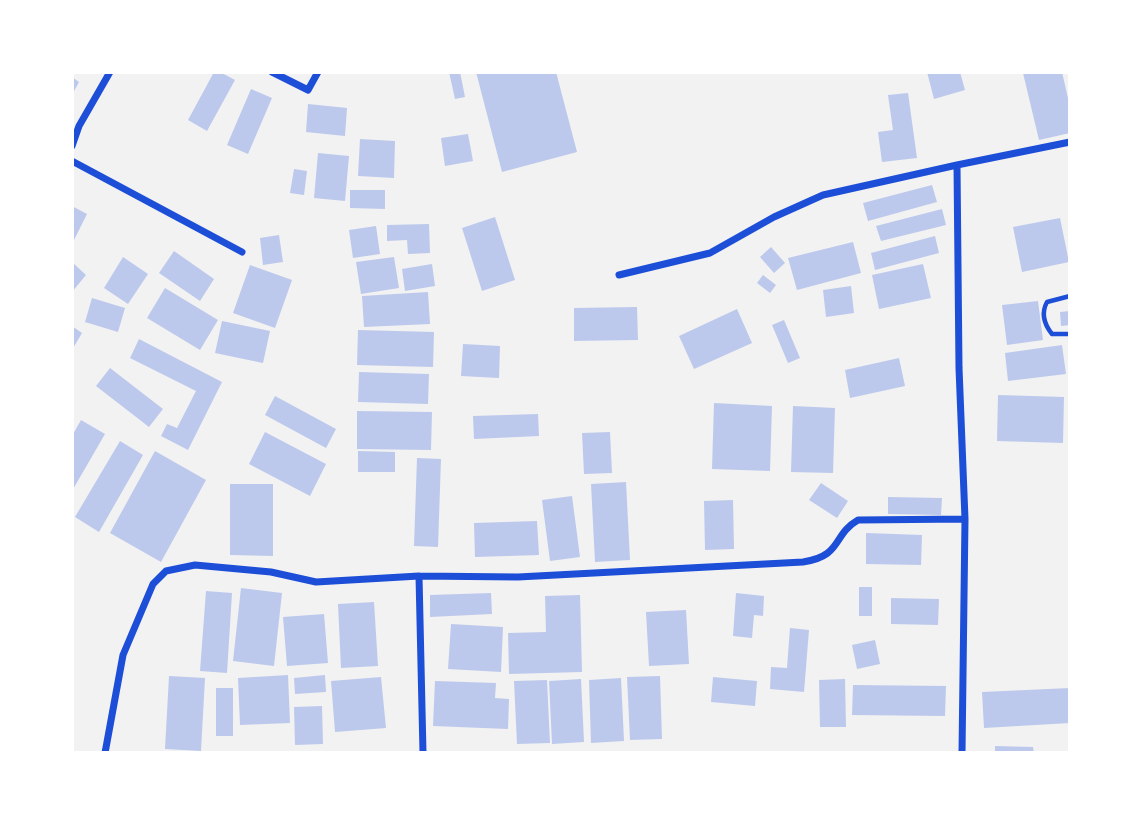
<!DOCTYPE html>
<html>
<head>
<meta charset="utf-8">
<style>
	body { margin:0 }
	#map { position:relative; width:1142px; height:825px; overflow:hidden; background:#f2f2f2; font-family:"Public Sans",sans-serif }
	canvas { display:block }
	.frame { position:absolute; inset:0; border:74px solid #fff; pointer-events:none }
</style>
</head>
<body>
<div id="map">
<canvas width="1142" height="825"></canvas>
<div class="frame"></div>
</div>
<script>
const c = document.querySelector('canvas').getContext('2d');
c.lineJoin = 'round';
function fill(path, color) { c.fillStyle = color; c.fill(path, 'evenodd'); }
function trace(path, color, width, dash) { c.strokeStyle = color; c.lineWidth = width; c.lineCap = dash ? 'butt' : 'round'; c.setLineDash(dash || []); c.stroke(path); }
fill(new Path2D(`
	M214,72H220L235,80L207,131L188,120Z
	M449,72H460L465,97L455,99Z
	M476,72H556L577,152L502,172Z
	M927,72H960L965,90L934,99Z
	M1030,72H1062L1070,107V133L1039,140L1023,73Z
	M72,77L79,82L72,95Z
	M251,89L272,98L248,154L227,145Z
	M908,93L917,158L882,162L878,132L893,130L888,95Z
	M308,104L347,108L345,136L306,132Z
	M468,134L473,161L445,166L441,138Z
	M360,139L395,141L394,178L358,176Z
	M318,153L349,156L345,201L314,198Z
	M294,169L307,171L304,195L290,193Z
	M932,185L937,202L868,221L863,203Z
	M350,190H385V209L350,208Z
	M72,206L87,214L72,244Z
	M942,209L946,225L881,241L876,226Z
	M495,217L515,280L482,291L462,228Z
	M1060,218L1069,262L1022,272L1013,227Z
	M429,224L430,253L408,254L407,240L387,241V225Z
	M376,226L380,254L353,258L349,230Z
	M279,235L283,262L263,265L260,238Z
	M935,236L939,253L875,270L871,253Z
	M853,242L861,273L797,290L788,258Z
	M771,247L785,263L774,273L760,257Z
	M174,251L214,279L200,301L159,273Z
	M123,257L148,274L128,304L104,288Z
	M394,257L399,288L361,294L356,262Z
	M72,262L86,275L72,292Z
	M432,264L435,286L405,291L402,269Z
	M923,264L931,298L879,309L872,275Z
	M250,265L292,280L275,328L233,313Z
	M763,275L776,285L770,293L757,283Z
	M851,286L854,313L826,317L823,290Z
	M165,288L218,320L200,350L147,318Z
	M428,292L430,324L364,327L362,296Z
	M92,298L125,308L118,332L85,322Z
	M1038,301L1043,340L1007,345L1002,305Z
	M637,307L638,340L574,341V308Z
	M737,309L752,343L694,369L679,336Z
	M1070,311V325L1061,326L1060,312Z
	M784,320L800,358L788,363L772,325Z
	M222,321L270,331L263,363L215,353Z
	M72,326L82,333L72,350Z
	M358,330L434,332L433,367L357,365Z
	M139,339L222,382L188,450L161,436L167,424L177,428L196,391L130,358Z
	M463,344L500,346L499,378L461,376Z
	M1062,345L1066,374L1008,381L1005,353Z
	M899,358L905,386L850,398L845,370Z
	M110,368L163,409L149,427L96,386Z
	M359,372L429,374L428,404L358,402Z
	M998,395L1064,397L1063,443L997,441Z
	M275,396L336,429L326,448L265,415Z
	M714,403L772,406L770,471L712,469Z
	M793,406L835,408L833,473L791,472Z
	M357,411L432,412L431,450L357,449Z
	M538,414L539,436L474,439L473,416Z
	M81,420L105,434L72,491V436Z
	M265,432L326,464L310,496L249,464Z
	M610,432L612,473L584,474L582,433Z
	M120,441L143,455L99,532L75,517Z
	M155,451L206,480L161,562L110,533Z
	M358,451L395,452V472H358Z
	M417,458L441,459L438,547L414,546Z
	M626,482L630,560L595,562L591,484Z
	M821,483L848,501L837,518L809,500Z
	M230,484H273V556L230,555Z
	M572,496L580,557L550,561L542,500Z
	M888,497L942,498L941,515L888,514Z
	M733,500L734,549L705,550L704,501Z
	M537,521L539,555L475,557L474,523Z
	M866,533L922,535L921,565L866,564Z
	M859,587H872V616H859Z
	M241,588L282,593L274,666L233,661Z
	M206,591L232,593L227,673L200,671Z
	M491,593L492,614L430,617V595Z
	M736,593L764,596L763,616L754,615L752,638L733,636Z
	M580,595L582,672L509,674L508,633L546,632L545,596Z
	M891,598L939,599L938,625L891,624Z
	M374,602L378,666L341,668L338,604Z
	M686,610L689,664L649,666L646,612Z
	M324,614L328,663L287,666L283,617Z
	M451,624L503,627L501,672L448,669Z
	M790,628L809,630L804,692L770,689L771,667L787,668Z
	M875,640L880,664L857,669L852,645Z
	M288,675L290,723L240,725L238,678Z
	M325,675L326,692L295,694L294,678Z
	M169,676L205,678L201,751L165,749Z
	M660,676L662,739L630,740L627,677Z
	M381,677L386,728L335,732L331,681Z
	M713,677L757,681L755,706L711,702Z
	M621,678L624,741L591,743L589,680Z
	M581,679L584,742L552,744L549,681Z
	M845,679L846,727H820L819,680Z
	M547,680L550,743L517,744L514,681Z
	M435,681L496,683L495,698L509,699L508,729L433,726Z
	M853,685L946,686L945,716L852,715Z
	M216,688H233V736H216Z
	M1070,688V723L984,728L982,692Z
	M322,706L323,744L295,745L294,707Z
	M995,746L1033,747L1034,753H995Z`), '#bdc9ec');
trace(new Path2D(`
	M1070,296L1047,302C1041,313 1044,324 1052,334H1070`), '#1d4ed8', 4.5);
trace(new Path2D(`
	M272,72L308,90L318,72
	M72,146L79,126L110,72
	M72,161L242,252
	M619,275L710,253L774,217L823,195L957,165
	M419,576L423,753
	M105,753L123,655L153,584L166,571L195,565L271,572L316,582L419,576L518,577L803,562C843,556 832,535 858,520L965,519
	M962,753L965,519L959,368L957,165L1070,142`), '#1d4ed8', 7);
</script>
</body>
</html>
